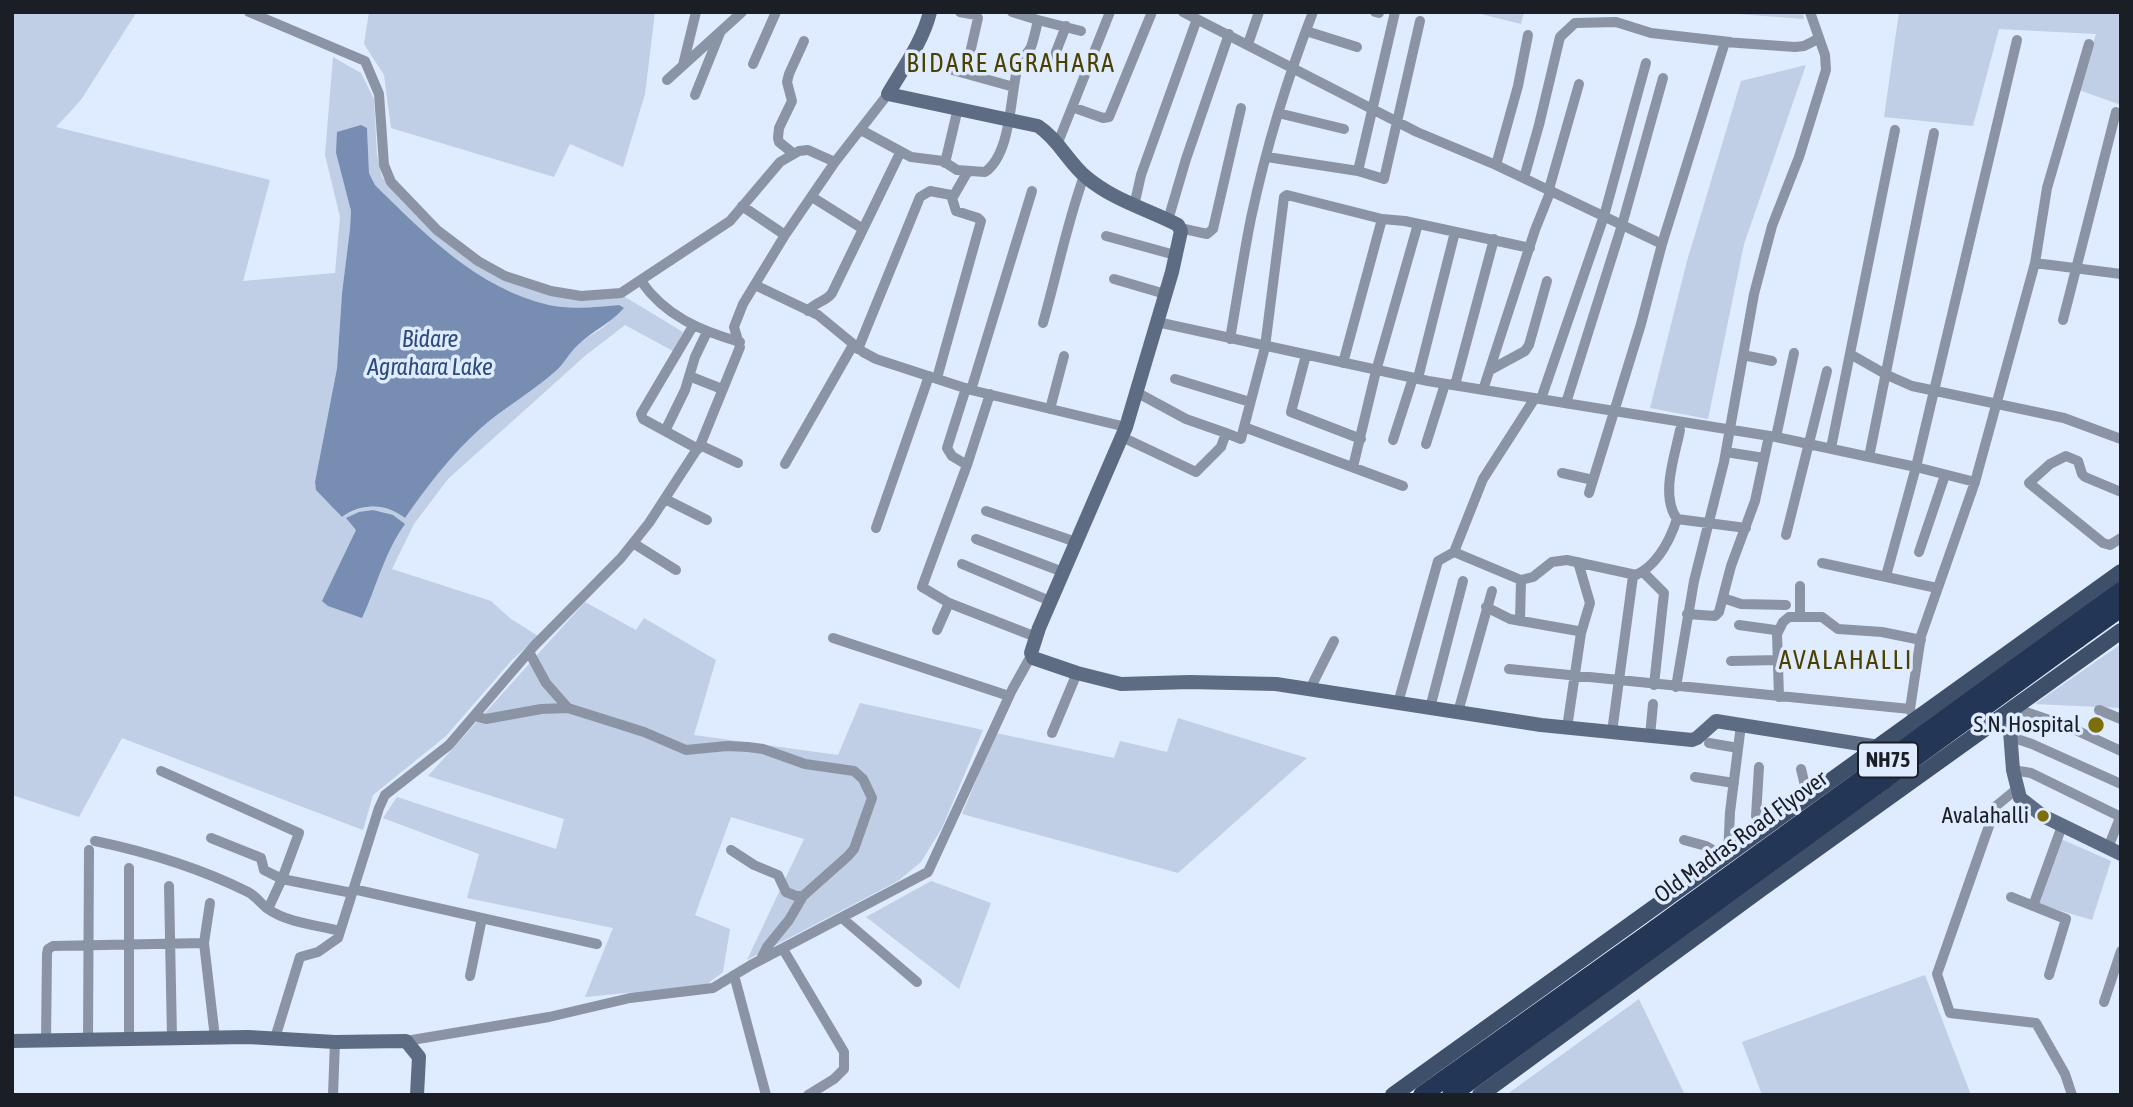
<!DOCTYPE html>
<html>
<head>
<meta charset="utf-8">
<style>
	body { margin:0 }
	#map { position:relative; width:2133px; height:1107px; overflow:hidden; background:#dfebfe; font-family:"Asap Condensed",sans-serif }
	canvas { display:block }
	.frame { position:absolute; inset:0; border:14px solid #1a1e25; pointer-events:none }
</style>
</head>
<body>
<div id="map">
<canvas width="2133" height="1107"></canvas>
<div class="frame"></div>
</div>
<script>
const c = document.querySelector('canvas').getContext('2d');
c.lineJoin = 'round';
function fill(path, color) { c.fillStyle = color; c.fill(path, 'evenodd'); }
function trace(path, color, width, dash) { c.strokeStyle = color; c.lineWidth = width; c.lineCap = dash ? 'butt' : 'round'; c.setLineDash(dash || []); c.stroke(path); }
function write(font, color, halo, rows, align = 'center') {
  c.font = font + ' "Asap Condensed",sans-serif'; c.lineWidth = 7; c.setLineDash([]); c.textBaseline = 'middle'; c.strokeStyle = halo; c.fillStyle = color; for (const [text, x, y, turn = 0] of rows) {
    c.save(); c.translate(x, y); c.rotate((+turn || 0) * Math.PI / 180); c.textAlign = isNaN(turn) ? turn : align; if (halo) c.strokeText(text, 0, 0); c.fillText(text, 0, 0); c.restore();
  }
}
fill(new Path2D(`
	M12,12L136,13L81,100L56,127L270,180L243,281L335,273L340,217L325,155L333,57L361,73L374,99L377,155L382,177L437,235L466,258L503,279L550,295L578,300L625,297L683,332L673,351L625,325L586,355L448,479L414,524L392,569L491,601L511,619L538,636L512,660L446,736L373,795L363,830L122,738L79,817L12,795ZM367,128L369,173L375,185C426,235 477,288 549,305C572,310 596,307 619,305C610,330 595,329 578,345C570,352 565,362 558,369C534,391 506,407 481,428C451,454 428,485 405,517C384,504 364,503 342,517L316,489L315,482L337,368L342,293L350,229L351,211L336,153Z
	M369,12H655L645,94L623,167L570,144L554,177L391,128L384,75L364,44Z
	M1473,12H1524L1521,24Z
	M1711,12H1803L1804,19Z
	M1899,12H2121V105L2079,90L2096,34L1999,29L1973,126L1884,117Z
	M1806,65L1744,244L1708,419L1650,408L1687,261L1741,81Z
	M585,602L636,630L644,618L716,660L694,735L838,755L860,703L983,730L942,828L921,862L898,881L747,960L804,839L731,817L695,915L730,929L723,972L706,985L585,997L613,928L467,898L479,854L383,818L397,797L556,849L564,819L428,776Z
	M2121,644V708L2035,704Z
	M1178,718L1307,758L1178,873L962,814L996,733L1114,758L1120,741L1167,752Z
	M2061,839L2111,861L2092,920L2038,904Z
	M931,881L991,903L959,989L866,917Z
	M1925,975L1971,1095H1762L1742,1042Z
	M1639,999L1685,1095H1506Z`), '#c0cee6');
fill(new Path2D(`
	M361,125L367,128L369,173L375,185C426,235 477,288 549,305C572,310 596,307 619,305L624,308C610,324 592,331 578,345C570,352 565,362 558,369C534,391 505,407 481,428C451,455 428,485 405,518C385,503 362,503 342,517L316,490L315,482L337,368L342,293L350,229L351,211L336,153L337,132Z
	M373,510L393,515L405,524C384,553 377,586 362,618L328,606L322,601L356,530L346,518L359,512Z`), '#778db1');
trace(new Path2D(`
	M249,12L365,61L379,94L384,165L391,182L437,230L478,261L505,276L551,291L581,296L621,293L730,221L780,162L799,151L808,150L835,162
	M960,12L976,15L978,18L970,53
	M1012,12L1038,20
	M1183,12L1417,132L1496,165L1662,244
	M1375,12L1379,13
	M1306,31L1357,47
	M1248,44L1259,12
	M1054,57L1066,26
	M909,58L1014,87
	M753,64L776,12
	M683,65L696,12
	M667,80L742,12
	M695,95L720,33
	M1072,107L1103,118L1109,117L1152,12
	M1278,113L1344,129
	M861,130L911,157L943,161L957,170L985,172C1011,154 1010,98 1017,70C1019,60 1027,55 1031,47C1034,39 1036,29 1038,20L1081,31
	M1057,145L1110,12
	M794,154L779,142L778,138L779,128L792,101L787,82L789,74L804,41
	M1267,157L1358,171L1384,179L1420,21
	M945,163L958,108
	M1496,165L1518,86L1528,35
	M1358,171L1395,12
	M1524,178L1539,125L1560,37L1575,23L1616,22L1651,33L1730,42
	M1549,189L1579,84
	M812,197L863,229
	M953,197L968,171
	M742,206L785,235
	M1134,206L1141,175L1197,19
	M1168,220L1186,159L1229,34
	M1180,228L1207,234L1213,229L1241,108
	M1106,236L1175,255
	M2035,263L2047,188L2089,44
	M1114,279L1165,294
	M641,281C665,316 701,331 740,342
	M755,285L818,315L863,352L876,359L971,390L1126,427
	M808,311C815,302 827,301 832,293L900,153
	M2063,320L2116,112
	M1157,322L1428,381L1776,437L1916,467L1975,482
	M1043,323C1057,274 1067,223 1084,176
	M693,326L641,414L643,419L698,449
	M1230,339C1237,299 1243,258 1251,218C1266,148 1287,79 1313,12
	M858,349L920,197L930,191L951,195L956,211L978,218L981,221L937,378
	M1850,354L1887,375L1912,386L2064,418L2121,439
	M1306,355L1291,412L1361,439
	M1743,355L1772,361
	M1343,363L1382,219
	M1490,370L1525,351L1529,345L1547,281
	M689,376L722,389
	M1418,378L1455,232
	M1175,379L1250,402
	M1455,385L1494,239
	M966,388L947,448L952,456L967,465
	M971,390L1032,191
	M1483,390L1535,230L1551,190
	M1136,392L1186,419L1226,433
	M990,394L967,465L922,587L949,603L1036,637
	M1541,399L1604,216L1646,63
	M1566,403L1622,225L1663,78
	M1050,409L1064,356
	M1680,430C1675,456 1660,495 1677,519L1746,528
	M665,431L685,390L695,357L707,332
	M1122,437L1196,472L1221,447L1226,433L1241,439L1244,427
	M1776,437L1794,353
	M1393,440L1413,378
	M1426,444L1445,384
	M700,445L738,463
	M1831,448L1895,130
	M1726,452L1764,458
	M1869,457L1934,133
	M785,464L853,345
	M1353,467L1376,371L1418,224
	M1562,473L1593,480
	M1403,486L1244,427L1265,347L1284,197L1287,195L1382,219L1405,221L1530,248
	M2121,492L2085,477L2082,474L2078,461L2066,456L2050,464L2029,483L2103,543L2110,545L2121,538
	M1589,493L1641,324L1662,244L1725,42L1795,47L1804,46L1818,39
	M665,499L707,520
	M986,511L1076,542
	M876,528L929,376
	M1786,535L1827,371
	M976,539L1063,572
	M633,543L676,570
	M1454,552L1521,580L1533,577L1552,562L1567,560L1636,575C1657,565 1670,540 1677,519
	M1919,552L1945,475
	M1578,562L1590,603L1581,633
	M1822,563L1937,588
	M962,564L1050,601
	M1643,572L1664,593L1654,685
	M1886,576L1916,467L2017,40
	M1800,586V616
	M1723,598L1741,604L1786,605
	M1486,607L1510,619L1578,631L1581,633L1567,728
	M1687,614L1715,616L1719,612L1731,566L1755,501L1769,436
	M1520,621L1521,580
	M1739,625L1775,630L1777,634
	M937,630L949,603
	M833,638L1009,696
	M529,652L546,683L568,708L644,732L686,750L727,746L748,747L763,749L805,764L854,771L863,779L872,798L854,849L848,856L803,896H796L786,892L778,875L754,865L731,850
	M1731,661L1779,660
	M1509,669L1910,709
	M1676,687L1694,581L1724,462L1754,294L1772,226L1799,157L1826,70L1825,55L1810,12
	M1310,689L1334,641
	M1779,697L1777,634L1783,622L1789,617H1822L1838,629L1882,632L1921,640
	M1398,703L1438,561L1454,552L1483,479L1535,398
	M1430,708L1463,581
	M2014,708L2067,726L2121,751
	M2099,710L2121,719
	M1458,712L1492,591
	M474,716L486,719L541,709L568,708
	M1917,725L1910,709L1921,636L1975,482L2035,263L2121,274
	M1612,732L1633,576
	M1052,733L1077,673
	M1650,736L1653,704
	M2011,737L2032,744L2121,784
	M1709,743L1738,748
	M1759,767L1756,816L1762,831
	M1801,769L1808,798
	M2013,770L2031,773L2121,817
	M161,771L299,833L282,879L268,909
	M1695,777L1734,783
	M2018,788L1996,806L1937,974L1950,1013L2036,1023L2065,1074L2072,1095
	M211,838L261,858L264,870L282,879L352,893
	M1684,840L1706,846L1725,857
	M95,841C147,852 200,868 248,892C256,896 261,904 268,909C288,923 317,925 340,931
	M2108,848L2121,815
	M1728,855L1730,812L1741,725
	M129,868V1039
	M169,886L172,1038
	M353,889L597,944
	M2011,897L2066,919L2049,975
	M210,903L204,943L215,1038
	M2033,906L2062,826
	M842,918L917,982
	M783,949L844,1052V1069L834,1079L808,1095
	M761,959L767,947L789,920L803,896
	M734,975L766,1095
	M470,976L482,918
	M2104,1002L2121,951
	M275,1038L300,957L318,952L338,938L379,808L385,795L449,745L534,646L621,558L649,523L701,443L740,347L734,327L743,304L785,235L835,162L888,94
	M88,1040L89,850
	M46,1041L47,954L48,949L53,946L204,943
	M406,1041L549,1017L630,998L713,988L751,965L928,872L1012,690L1031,656
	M333,1095L335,1042`), '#8a94a5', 10);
trace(new Path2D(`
	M930,12C923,41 903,68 888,94L1038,126C1058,139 1068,162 1086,177C1113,200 1147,209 1178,225L1181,231L1172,272L1126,427L1039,628L1031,653L1033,658L1077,673L1121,684L1190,682L1276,684L1541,725L1692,740L1697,738L1716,721L1879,747
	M2003,715L2010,731L2013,770L2020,798L2043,816L2121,854
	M12,1041L248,1037L335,1042L406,1041L419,1057L417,1095`), '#5d6c83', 14);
trace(new Path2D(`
	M1393,1095L2121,572
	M1480,1095L1761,889L2121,631`), '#3e4f6a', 16);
trace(new Path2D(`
	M2078,639L2121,608
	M1422,1095L1655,929
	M1451,1095L1883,781`), '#243655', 18);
trace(new Path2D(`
	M1883,781L2078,639
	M1655,929L2121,591`), '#243655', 18);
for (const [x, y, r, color] of [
	[2096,725,9,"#7b6e0b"],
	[2043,816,7,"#7b6e0b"]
]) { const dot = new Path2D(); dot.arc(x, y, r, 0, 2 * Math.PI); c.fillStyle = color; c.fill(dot); trace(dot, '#dfebfe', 2.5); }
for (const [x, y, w] of [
	[1888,760,60]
]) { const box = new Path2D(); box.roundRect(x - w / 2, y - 17.5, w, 35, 5); c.fillStyle = '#dfebfe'; c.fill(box); trace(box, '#1a1e25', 2); }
write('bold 21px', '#1a1e25', null, [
	["NH75",1888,760]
]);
write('23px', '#1a1e25', '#dfebfe', [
	["S.N. Hospital",2080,725],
	["Avalahalli",2029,816]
], 'right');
write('23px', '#1a1e25', '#dfebfe', [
	["Old Madras Road Flyover",1741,837,-36]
]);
write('italic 24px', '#2d4b7c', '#dfebfe', [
	["Bidare",430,339],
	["Agrahara Lake",430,367]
]);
c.letterSpacing = '2px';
write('26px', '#4b4100', '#dfebfe', [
	["BIDARE AGRAHARA",1011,64],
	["AVALAHALLI",1846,661]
]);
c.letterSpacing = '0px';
</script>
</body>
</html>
